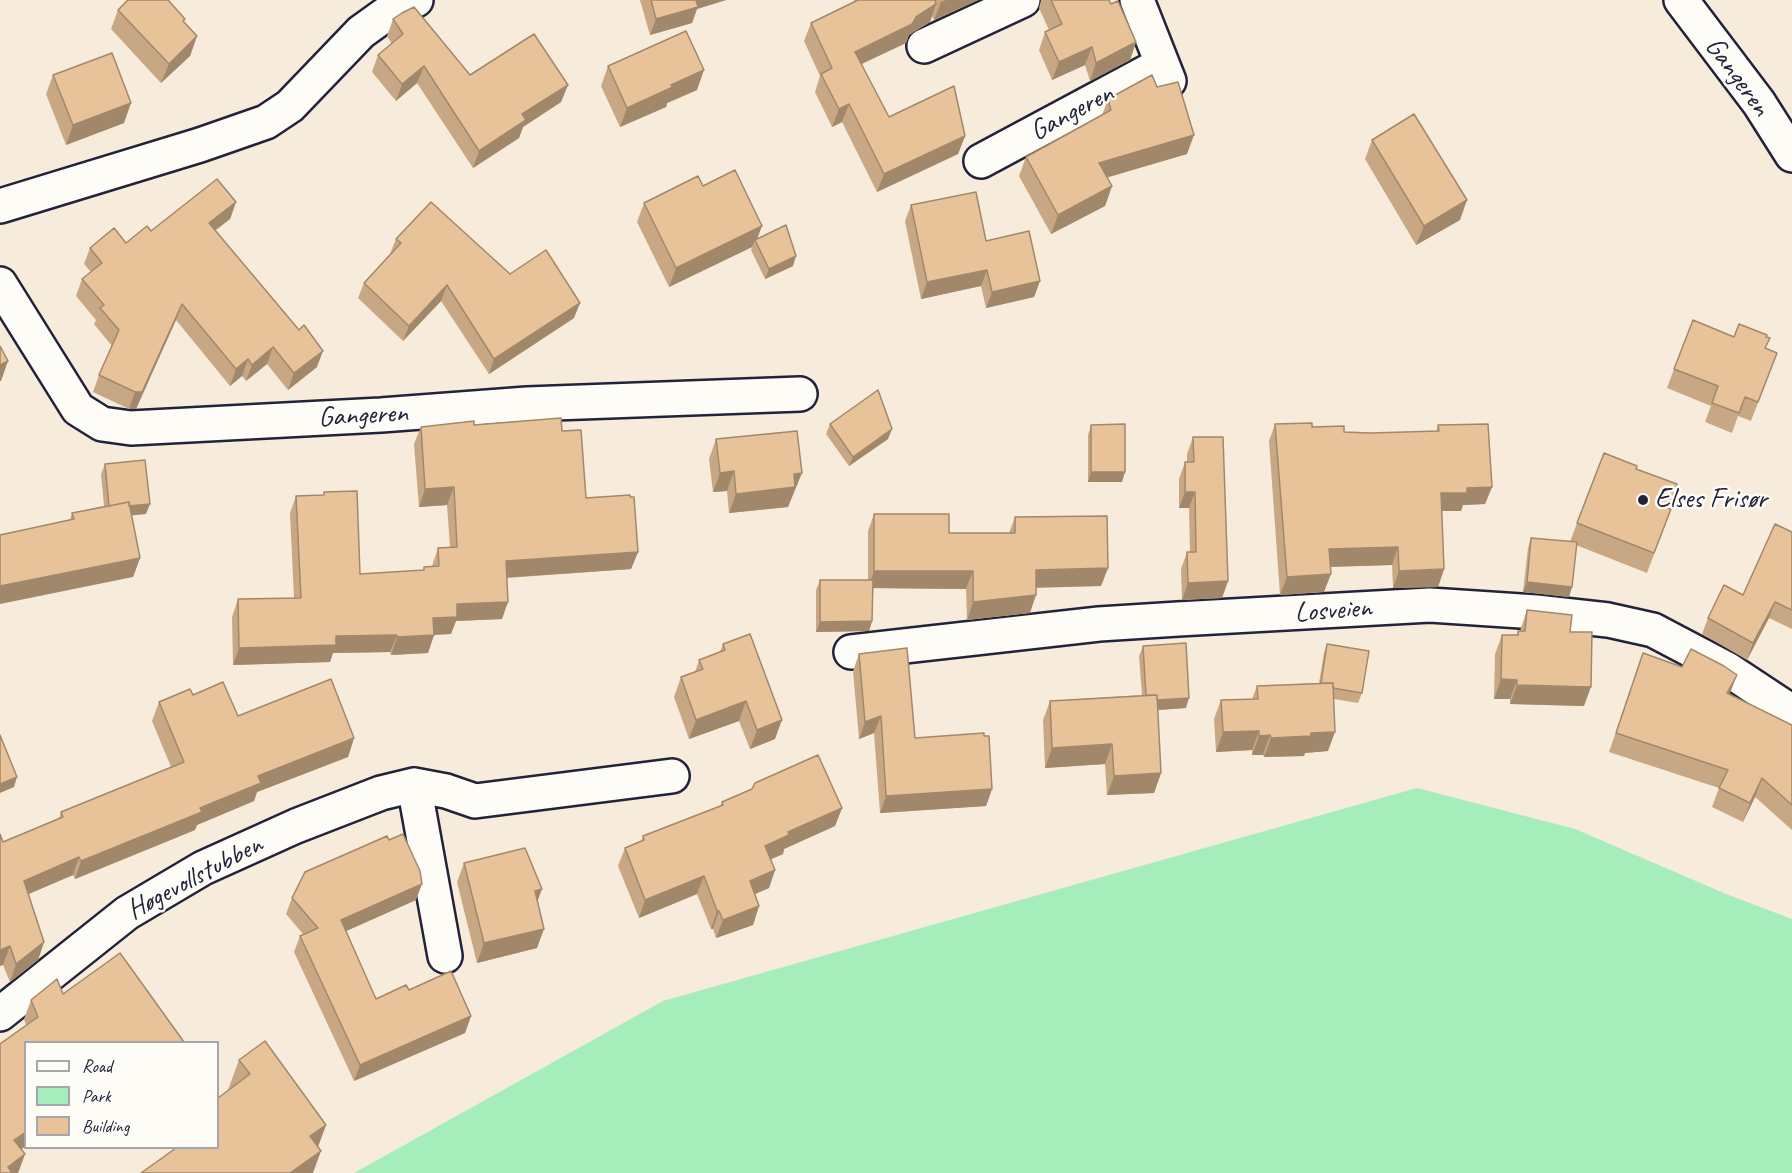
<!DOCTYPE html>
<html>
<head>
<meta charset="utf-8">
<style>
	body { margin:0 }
	#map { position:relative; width:1792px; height:1173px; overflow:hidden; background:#f7ebdb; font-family:Caveat,sans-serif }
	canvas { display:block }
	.legend { position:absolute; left:24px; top:1041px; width:195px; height:108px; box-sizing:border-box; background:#fdfcf7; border:2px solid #a5a5ac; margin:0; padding:8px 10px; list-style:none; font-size:18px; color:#22223b }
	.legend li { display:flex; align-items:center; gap:12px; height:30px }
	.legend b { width:30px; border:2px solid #a5a5ac }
</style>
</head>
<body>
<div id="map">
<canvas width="1792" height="1173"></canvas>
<ul class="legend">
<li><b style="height:8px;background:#fdfcf7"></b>Road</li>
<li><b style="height:16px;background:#a5edba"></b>Park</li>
<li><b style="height:16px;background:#e8c399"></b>Building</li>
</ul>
</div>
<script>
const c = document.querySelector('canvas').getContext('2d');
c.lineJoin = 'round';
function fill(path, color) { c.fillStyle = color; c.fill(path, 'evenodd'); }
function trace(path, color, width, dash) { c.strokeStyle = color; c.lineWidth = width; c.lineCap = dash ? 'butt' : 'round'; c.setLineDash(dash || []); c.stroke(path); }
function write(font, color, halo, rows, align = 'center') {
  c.font = font + ' Caveat,sans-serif'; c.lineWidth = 5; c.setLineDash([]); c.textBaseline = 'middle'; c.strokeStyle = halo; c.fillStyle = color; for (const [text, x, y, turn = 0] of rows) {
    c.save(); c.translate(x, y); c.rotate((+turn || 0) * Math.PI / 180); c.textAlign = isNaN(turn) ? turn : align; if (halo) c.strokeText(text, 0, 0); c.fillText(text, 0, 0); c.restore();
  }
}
fill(new Path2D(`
	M1417,788L1575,829L1726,894L1792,919V1173H354L663,1001Z`), '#a5edba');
const minor = new Path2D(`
	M1137,0L1169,81
	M1681,0L1759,103L1792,155
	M924,46L1023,0
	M981,161L1162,64
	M0,206L200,145L266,122L290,106L361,32L386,14L416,0
	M0,284L78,409L102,424L131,428L381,415L527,404L800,394
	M851,652L1099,624L1178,619L1430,605L1536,612L1608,620L1653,630L1727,669L1792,712
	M414,785L445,956
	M0,1014L127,913L203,868L296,826L381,793L414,785L446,791L475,801L672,776`);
trace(minor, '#22223b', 38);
trace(minor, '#fdfcf7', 33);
fill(new Path2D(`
	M640,0H726L697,9L692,23L650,35Z
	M854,0H978L934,20L932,16L930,22L909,35L906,43L861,64L889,117L965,136L958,154L877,192L842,122L832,127L815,92L820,76L804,41L811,23L855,1Z
	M1041,0H1109L1111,4L1136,42L1130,60L1090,81L1085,65L1052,80L1039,50L1045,32L1049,30L1039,8Z
	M118,10L184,22L197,36L190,56L161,83L111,29Z
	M393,19L470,75L568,85L561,102L523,127L519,138L473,168L417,83L396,101L372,72L378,55L392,44L387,36Z
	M608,66L697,90L667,103L666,107L620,127L601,86Z
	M53,75L124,123L66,145L46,94Z
	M1108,99L1187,154L1107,177L1112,186L1105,206L1051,234L1019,176L1026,157L1102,115Z
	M1372,140L1460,220L1416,245L1365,159Z
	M703,186L757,239L793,266L765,279L751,250L752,247L669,287L637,222L644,203Z
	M236,202L230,219L215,230L317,367L288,390L267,364L246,381L242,376L230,386L176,320L136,409H129L93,392L99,375L112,346L94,324L96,320L76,296L82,279L91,272L84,264L90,248L126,243L151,231Z
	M911,205L986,241L1040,281L1034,297L986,308L981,286L921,299L905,221Z
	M396,239L510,274L574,318L489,374L441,301L403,341L358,298L364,283L390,254Z
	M1734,337H1766V349L1770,372L1751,421L1738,416L1732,433L1705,422L1711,406L1667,388L1674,369Z
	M830,424L888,439L849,466L826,434Z
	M1275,424L1312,427L1344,432L1370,433L1436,431L1438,425L1492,487L1485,504L1463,505L1461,511H1442L1444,569L1438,587L1393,588L1392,565L1330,567L1324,592L1280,595L1269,441Z
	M474,425L562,431L586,498L638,552L631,569L507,578L502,619L456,621L451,634L434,635L428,653L391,655L390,652L333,653L330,662L233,665L232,617L238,599L294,598L290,513L296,496L323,495L324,492L360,574L422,571L424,567L432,566L438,548L450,547L447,505L419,507L414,444L421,427Z
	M1091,425L1122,482H1088V435Z
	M1193,437L1228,581L1222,598L1182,600L1181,569L1187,552H1190L1189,508H1179V479L1185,462H1187V454Z
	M716,439L795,493H793L788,507L729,513L727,491L713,492L709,459Z
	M105,464L146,514L131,515L140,558L133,577L70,520L72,513L104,506L101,474Z
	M1637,469L1669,508L1671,509L1647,573L1576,545L1569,597L1523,592L1528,548L1531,538L1570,542L1577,523Z
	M874,514L949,533H1009L1015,517L1108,568L1101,586L1036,587L1030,613L967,620L966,589L873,588L872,621L869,631L816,632V590L820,580H868V531Z
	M1792,532V629L1769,618L1747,660L1702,634L1708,618L1743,595Z
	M1527,610L1570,632L1584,706L1510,704V699H1494L1495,654L1502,635H1517L1518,631H1520Z
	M723,644L775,739L750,749L739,721L689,739L674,697L681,677L695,672L699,660L720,652Z
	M1327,644L1362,693L1358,703L1334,699L1328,751L1305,753L1304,756L1264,757L1263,755H1252V750L1216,752L1214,719L1221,700L1252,699L1257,686L1319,683L1324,653Z
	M1143,646L1186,708L1158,710L1161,773L1154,793L1107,795L1105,764L1045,768L1043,720L1050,701L1142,695L1139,656Z
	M1643,653L1729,694L1792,725V830L1755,797L1743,822L1712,807L1719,788L1609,752Z
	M859,654L915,738L992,789L986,806L880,813L874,733L859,739L853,671Z
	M193,695L238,716L354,738L348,757L257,792L254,801L197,825L195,830L75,879L73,875L28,894L44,942L38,960L10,982L3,965V842L59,818L61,812L171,767L152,721L159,702Z
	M722,802L842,808L835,826L784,849L783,854L771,859L775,870L769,888L755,894L759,906L753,925L716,938L713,929H711L697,894L639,918L618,866L625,848L641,842L643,836L720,806Z
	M389,840L416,900L346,931L376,999L409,990L471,1016L465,1033L354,1081L294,952L300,936L303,934L286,914L292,898Z
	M464,863L537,901V948L477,963L457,882Z
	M120,953L184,1042H26V1146L21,1149L25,1154L18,1173H0V1044L26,1025L24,1019L31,1000L57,979L63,994Z
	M239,1060L326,1125L318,1146L218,1148L228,1090Z`), '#c8a884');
fill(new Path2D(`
	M693,0H726L697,9L692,23L650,35L656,19Z
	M946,0H978L934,20L941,2Z
	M936,4L930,22L909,35L906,43L849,70L855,52Z
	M197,36L190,56L161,83L169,64Z
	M1136,42L1130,60L1090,81L1096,63Z
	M1092,47L1085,65L1052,80L1059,62Z
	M424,66L417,83L396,101L402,84Z
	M704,70L697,90L667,103L666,107L620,127L627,108L671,85Z
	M568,85L561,102L523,127L519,138L473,168L479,151L522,114Z
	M131,103L124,123L66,145L73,125Z
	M849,104L842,122L832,127L839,109Z
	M1194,135L1187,154L1092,182L1099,163Z
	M965,136L958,154L877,192L884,174Z
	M1112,186L1105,206L1051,234L1058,215Z
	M1467,200L1460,220L1416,245L1424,226Z
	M236,202L230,219L203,240L209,223Z
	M762,226L756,242L755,240L752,247L669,287L676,268Z
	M796,256L793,266L765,279L769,269Z
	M987,270L981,286L921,299L927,282Z
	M1040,281L1034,297L986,308L992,292Z
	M447,285L441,301L403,341L409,326Z
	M580,303L574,318L489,374L494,359Z
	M182,304L176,320L136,409H129L135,392Z
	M273,347L267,364L246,381L252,365Z
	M323,351L317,367L288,390L294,373Z
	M248,359L242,376L230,386L236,369Z
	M8,361L1,381H0V365Z
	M892,429L888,439L849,466L853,457Z
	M734,471L727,491L713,492L720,473Z
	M1091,472H1125L1122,482H1088Z
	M802,473L788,507L729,513L736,494L794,474Z
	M454,487L447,505L419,507L425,489Z
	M1492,487L1485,504L1463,505L1461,511H1434L1441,493L1467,488Z
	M1185,492H1195L1189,508H1179Z
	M150,504L146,514L105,518L109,508Z
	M1398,547L1392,565L1323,567L1329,549Z
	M638,552L631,569L500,578L506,561Z
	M140,558L133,577L0,604V586Z
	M1108,568L1101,586L1030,588L1036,570Z
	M1444,569L1438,587L1393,588L1399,571Z
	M874,571H973L966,589L868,588Z
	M1331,574L1324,592L1280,595L1287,577Z
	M1228,581L1222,598L1182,600L1188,583Z
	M1527,582L1572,587L1569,597L1523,592Z
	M1036,595L1030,613L967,620L973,602Z
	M508,602L502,619L456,621L451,634L427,635L433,618L457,604Z
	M1775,602L1769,618L1747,660L1753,643Z
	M872,621L869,631L816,632L820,622Z
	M397,635L390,652L333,653L330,662L233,665L239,648L336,636Z
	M434,635L428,653L391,655L397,637Z
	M1737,675L1730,693L1720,712L1727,693Z
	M1501,679L1517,680L1510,699H1494Z
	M1517,685L1591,687L1584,706L1510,704Z
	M1189,698L1186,708L1143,711L1146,701Z
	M746,701L739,721L689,739L696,720Z
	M881,716L874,733L859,739L865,722Z
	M782,720L775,739L750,749L757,730Z
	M1259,731L1252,750L1216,752L1223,732Z
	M1335,732L1328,751L1305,753L1304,756L1264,757L1271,738L1311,733Z
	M1270,735L1263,755H1252L1259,736Z
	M354,738L348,757L257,792L254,801L197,825L195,830L75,879L81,861L200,808L258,776Z
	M1112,744L1105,764L1045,768L1052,748Z
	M1161,773L1154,793L1107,795L1114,776Z
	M17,777L14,787L0,793V784Z
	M1762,778L1755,797L1743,822L1750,803Z
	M992,789L986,806L880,813L886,796Z
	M842,808L835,826L784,849L783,854L758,865L765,846L788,832Z
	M79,857L73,875L17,899L24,881Z
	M775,870L769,888L743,899L750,881Z
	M704,876L697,894L639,918L645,900Z
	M422,884L416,900L335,936L341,920Z
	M542,889L535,908V891Z
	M759,906L753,925L716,938L723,920Z
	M717,911H719L713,929H711Z
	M544,929L537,948L477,963L484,943Z
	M44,942L38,960L10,982L16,964Z
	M10,946L3,965L0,966V950Z
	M471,1016L465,1033L354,1081L360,1065Z
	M326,1125L315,1155L321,1151L313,1173H290L310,1136Z
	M26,1132V1146L7,1159L14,1140Z
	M25,1154L18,1173H5L8,1167Z`), '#a2886b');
const building = new Path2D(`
	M128,0H168L185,19L183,21L197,36L169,64L118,10Z
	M651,0H696L698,7L656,19Z
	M858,0H935L936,4L916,17L912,24L855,52L889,117L954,86L965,136L884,174L849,104L839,109L821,74L832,68L811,23Z
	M1051,0H1109L1111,4L1118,1L1136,42L1096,63L1092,47L1059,62L1045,32L1062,24Z
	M414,7L470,75L534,34L568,85L522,114L526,120L479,151L424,66L402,84L378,55L403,34L393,19L402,13Z
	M686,31L704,70L671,85L673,87L627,108L608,66Z
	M112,53L131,103L73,125L53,75Z
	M1152,75L1157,87L1178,82L1194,135L1099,163L1112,186L1058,215L1026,157L1111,110L1108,99Z
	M1414,114L1467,200L1424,226L1372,140Z
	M735,170L762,226L676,268L644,203L698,176L703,186Z
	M217,179L236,202L209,223L299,330L304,325L323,351L294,373L273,347L252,365L248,359L236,369L182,304L142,392H135L99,375L119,330L100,308L104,305L82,279L102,263L90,248L114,228L126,243L147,226L151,231Z
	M976,192L986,241L1029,231L1040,281L992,292L987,270L927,282L911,205Z
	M431,202L510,274L546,250L580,303L494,359L447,285L409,326L364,283L401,243L396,239Z
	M786,225L796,256L769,269L755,240Z
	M1693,320L1734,337L1739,324L1767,335L1766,337L1770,338L1765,348L1777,353L1758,402L1745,397L1739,413L1712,403L1718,386L1674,369Z
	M0,346L8,361L0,365Z
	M878,390L892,429L853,457L830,424Z
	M561,418L562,431L581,430L586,498L630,495V497H634L638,552L506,561L508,602L457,604V617L433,618L434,635L397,637V635L336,636V645L239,648L238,599L301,598L296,496L324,495V492L357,491L360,574L424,570V567L439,566L438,548L457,547L454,487L425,489L421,427L474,421V425Z
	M1312,423V427L1344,426V432L1370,433L1439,431L1438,425L1488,424L1492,487L1467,488V493H1441L1444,569L1399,571L1398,547L1329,549L1331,574L1287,577L1275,424Z
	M1125,424V472H1091V425Z
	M797,431L802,473L794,474L795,487L736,494L734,471L720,473L716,439Z
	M1193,437H1223L1228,581L1188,583L1187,552H1196L1195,492H1185V462H1194Z
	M1604,453L1637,466L1636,469L1677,484L1668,508L1671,509L1654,553L1577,523Z
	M145,460L150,504L129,506V502L109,506L105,464Z
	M129,502L140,558L0,586V535L74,519L72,513Z
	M874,514H949V533H1015V517L1107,516L1108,568L1036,570V595L973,602V571H874Z
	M1775,524L1792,532V610L1775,602L1753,643L1708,618L1724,585L1743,595Z
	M1531,538L1577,542L1572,587L1527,582Z
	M820,580H873L872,621L820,622Z
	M1527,610L1572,615L1570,632H1592L1591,687L1517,685V680L1501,679L1502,635H1518V631H1525Z
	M750,634L782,720L757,730L746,701L696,720L681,677L703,669L699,660L725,650L723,644Z
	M1186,643L1189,698L1157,700V695H1146L1143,646Z
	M1327,644L1369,651L1362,693L1333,688V683H1321Z
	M907,648L915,738L984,733V736H989L992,789L886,796L881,716L865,722L859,654Z
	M1691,649L1724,666L1737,675L1727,693L1792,725V805L1762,778L1750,803L1719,788L1728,770L1616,733L1643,653L1682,667Z
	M331,679L354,738L258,776L261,783L200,808L202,812L81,861L79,857L24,881L44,942L16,964L10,946L0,950V834L3,842L63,817L61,812L184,762L159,702L190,689L193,695L223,682L238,716Z
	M1333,683L1335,732L1311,733V736L1271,738L1270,735L1259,736V731L1223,732L1221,700L1258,699L1257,686Z
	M1157,695L1161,773L1114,776L1112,744L1052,748L1050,701Z
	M0,735L17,777L0,784Z
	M818,755L842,808L788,832L789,835L765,846L775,870L750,881L759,906L723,920L719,911H717L704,876L645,900L625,848L644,840L643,836L723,805L722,802L752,789L755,783Z
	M403,834L420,871L422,884L341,920L376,999L406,985L409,990L451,971L471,1016L360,1065L300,936L318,928L292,898L305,872L387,836L389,840Z
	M525,848L542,889L535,891L544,929L484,943L464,863Z
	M120,953L184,1042H26V1132L14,1140L25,1154L8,1167L12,1173H0V1044L38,1017L31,1000L57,979L63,994Z
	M265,1041L326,1125L310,1136L321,1151L290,1173H141L176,1148H218V1098L250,1074L239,1060Z`);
fill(building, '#e8c399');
trace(building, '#a2886b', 1.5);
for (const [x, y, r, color] of [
	[1643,500,6,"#22223b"]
]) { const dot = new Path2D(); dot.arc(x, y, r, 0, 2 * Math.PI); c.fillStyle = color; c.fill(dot); trace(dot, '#fdfcf7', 2); }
write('28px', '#22223b', '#fdfcf7', [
	["Gangeren",1737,77,54],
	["Gangeren",1072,113,-28],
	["Gangeren",363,416,-3],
	["Losveien",1333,611,-4],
	["Høgevollstubben",195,878,-28]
]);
write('28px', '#22223b', '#fdfcf7', [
	["Elses Frisør",1655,500]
], 'left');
</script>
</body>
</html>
